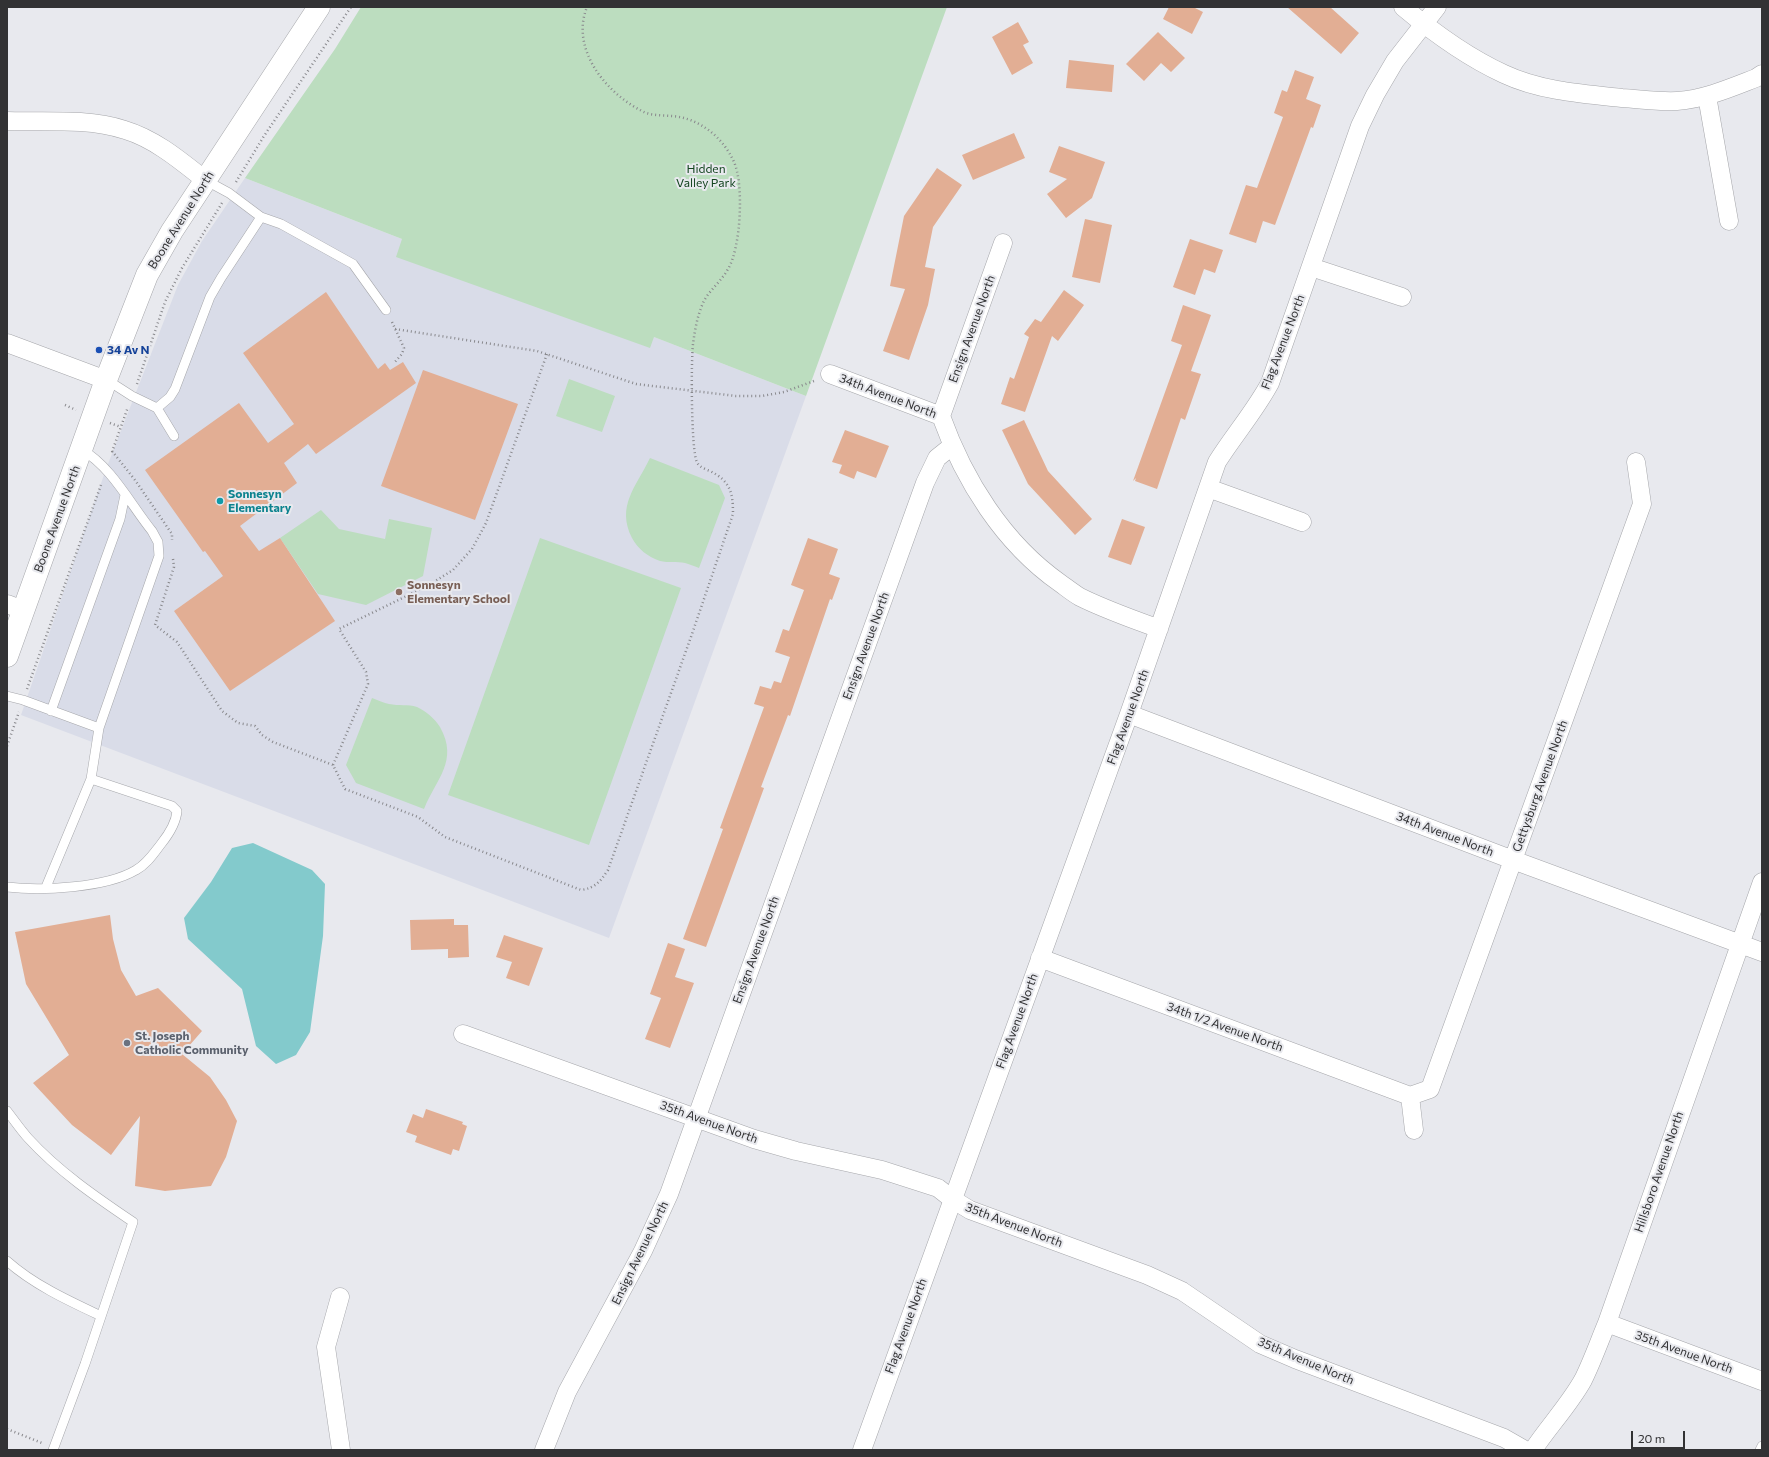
<!DOCTYPE html>
<html>
<head>
<meta charset="utf-8">
<style>
	body { margin:0 }
	#map { position:relative; width:1769px; height:1457px; overflow:hidden; background:#e8e9ee; font-family:Commissioner,sans-serif }
	canvas { display:block }
	.frame { position:absolute; inset:0; border:8px solid #323234; pointer-events:none }
	.scale { position:absolute; left:1631px; top:1431px; width:54px; height:18px; box-sizing:border-box; border:2px solid #323234; border-top:0; padding-left:5px; font-size:12px; line-height:14px; white-space:nowrap; color:#323234; -webkit-text-stroke:3px #e8e9ee; paint-order:stroke }
</style>
</head>
<body>
<div id="map">
<canvas width="1769" height="1457"></canvas>
<div class="frame"></div>
<div class="scale">20 m</div>
</div>
<script>
const c = document.querySelector('canvas').getContext('2d');
c.lineJoin = 'round';
function fill(path, color) { c.fillStyle = color; c.fill(path, 'evenodd'); }
function trace(path, color, width, dash) { c.strokeStyle = color; c.lineWidth = width; c.lineCap = dash ? 'butt' : 'round'; c.setLineDash(dash || []); c.stroke(path); }
function write(font, color, halo, rows, align = 'center') {
  c.font = font + ' Commissioner,sans-serif'; c.lineWidth = 4; c.setLineDash([]); c.textBaseline = 'middle'; c.strokeStyle = halo; c.fillStyle = color; for (const [text, x, y, turn = 0] of rows) {
    c.save(); c.translate(x, y); c.rotate((+turn || 0) * Math.PI / 180); c.textAlign = isNaN(turn) ? turn : align; if (halo) c.strokeText(text, 0, 0); c.fillText(text, 0, 0); c.restore();
  }
}
fill(new Path2D(`
	M245,178L806,396L609,938L21,715L106,469L178,285L202,241Z`), '#d9dce8');
fill(new Path2D(`
	M361,7H947L806,396L654,337L650,348L396,257L402,239L245,178L335,49Z
	M569,379L615,396L602,432L556,416Z
	M650,458L719,485L725,498L699,568C694,566 689,564 685,563C677,561 668,563 660,561C648,557 638,549 632,538C616,506 636,487 650,458Z
	M321,510L339,529L385,539L389,519L432,528L423,576L366,605L318,594L280,538Z
	M540,538L681,588L589,845L448,795Z
	M372,698C378,700 384,703 389,704C399,706 408,704 417,707C426,711 435,719 440,727C459,761 436,779 424,809L356,783L346,765Z`), '#bcddbf');
fill(new Path2D(`
	M253,843L312,870L325,884L323,936L310,1032L296,1055L276,1064L256,1046L242,989L188,939L184,918L211,882L232,848Z`), '#83cacc');
fill(new Path2D(`
	M1169,7H1193L1203,12L1192,34L1163,19Z
	M1287,7H1330L1359,33L1341,54Z
	M1018,22L1029,42L1023,45L1033,63L1012,75L992,37Z
	M1158,32L1185,58L1171,72L1161,63L1144,81L1126,64Z
	M1069,60L1114,65L1112,92L1066,88Z
	M1295,70L1314,77L1306,99L1321,105L1313,128L1311,127L1275,225L1263,221L1256,243L1229,234L1246,185L1257,188L1283,117L1274,113L1282,90L1287,92Z
	M1014,133L1025,158L973,180L962,155Z
	M1059,146L1105,162L1092,198L1066,218L1047,194L1067,179L1049,172Z
	M937,168L962,185L933,227L925,267L935,269L928,305L909,360L883,351L905,289L890,286L904,216Z
	M1085,219L1112,225L1100,283L1072,277Z
	M1190,239L1223,250L1215,273L1204,269L1195,295L1173,287Z
	M1064,290L1084,305L1058,341L1052,336L1025,412L1001,404L1010,377L1014,379L1029,337L1024,334L1035,319L1041,322Z
	M326,292L378,369L385,363L390,370L403,362L416,383L316,454L308,444L284,463L297,483L240,526L259,551L280,538L335,621L230,691L174,611L223,576L205,551L203,552L145,470L239,403L268,443L294,424L243,353Z
	M1183,305L1211,315L1191,371L1201,374L1185,420L1181,418L1157,489L1135,481L1136,478L1133,481L1182,345L1171,341Z
	M423,370L518,404L475,520L381,486Z
	M1024,420L1048,471L1092,519L1075,535L1028,484L1002,430Z
	M845,430L889,446L876,478L857,471L854,479L839,473L842,465L832,462Z
	M1122,519L1145,527L1131,565L1108,557Z
	M808,538L838,549L829,574L840,578L832,600L830,599L790,716L788,715L761,787L764,788L706,947L683,939L723,829L720,828L764,707L754,704L760,686L771,689L774,681L781,683L790,657L775,652L783,629L789,631L804,590L791,585Z
	M110,915L113,939L121,970L136,996L158,988L202,1031L182,1054L210,1077L226,1100L237,1121L226,1157L211,1186L165,1191L135,1186L140,1116L111,1155L72,1125L33,1083L69,1055L26,984L15,932Z
	M454,919V925H468L469,957L448,958V949L411,950L410,920Z
	M504,935L543,948L529,986L506,978L512,962L496,957Z
	M668,943L685,949L675,977L694,983L670,1048L645,1039L661,998L650,994Z
	M426,1109L463,1122L462,1124L467,1126L459,1151L453,1149L451,1155L415,1142L417,1136L406,1132L413,1114L423,1118Z`), '#e2ae94');
const service = new Path2D(`
	M261,217L281,224L353,264L386,310
	M107,380L132,396L157,408L174,436
	M157,408L170,397L175,389L210,297L221,278L261,217L229,193L205,180
	M7,696L23,700L99,728L159,556L158,542L152,531C131,505 111,466 82,450
	M51,711L120,519L125,495
	M91,779L99,728
	M7,887C41,891 106,888 136,870C147,864 154,853 161,844C169,834 176,823 177,811L172,806L91,779L46,887
	M7,1111C14,1120 20,1129 28,1138C58,1171 96,1197 133,1222L85,1364L53,1450
	M7,1261C34,1285 69,1301 101,1316
	M1760,1450L1762,1446`);
const minor = new Path2D(`
	M1403,7C1434,33 1467,57 1504,74C1540,91 1583,94 1622,98C1640,99 1659,102 1677,101C1705,99 1730,88 1756,78L1762,74
	M1707,96L1729,221
	M7,121C45,122 88,118 125,130C155,139 181,161 205,180
	M1311,267L1402,297
	M7,343L106,380
	M830,374L941,416C964,480 1003,543 1060,583C1067,588 1073,593 1080,597C1106,610 1133,619 1159,629
	M941,416L1003,243
	M1208,488L1302,522
	M7,604L23,610
	M1129,714L1513,860L1762,952
	M1040,958L1410,1096
	M463,1034L754,1139L796,1151L882,1170L938,1188L952,1199L970,1210L1147,1275L1182,1291L1260,1344L1295,1359L1504,1438L1525,1450
	M1410,1096L1430,1089L1642,504L1636,462
	M1410,1096L1414,1130
	M340,1297L326,1347L341,1450
	M1607,1323L1762,1381
	M544,1450L567,1392L643,1251L669,1194L925,483L937,458L952,446
	M862,1450L1129,714L1217,462C1234,435 1255,411 1270,383L1360,126L1375,95L1395,61L1437,7
	M1533,1450C1549,1426 1569,1405 1583,1380C1592,1362 1599,1342 1607,1323L1762,882`);
const tertiary = new Path2D(`
	M7,656L106,380L147,275L172,231L319,7`);
trace(service, '#a6a7ab', 10);
trace(minor, '#a6a7ab', 19);
trace(tertiary, '#a6a7ab', 23);
trace(new Path2D(`
	M236,182L264,136L351,7
	M392,322L404,348L402,354L394,363
	M395,329L537,351L636,384L736,396H762L784,392L814,381
	M137,384L165,302L182,268L222,203
	M65,405L76,410
	M110,423L121,427
	M112,451L135,480L172,534V540
	M112,452L128,407
	M173,559L174,567L155,625L177,642L222,711L238,723L255,726L262,735L273,742L333,765L345,789L418,817L445,837L581,890C595,888 600,882 608,870L692,634L733,514C733,492 730,481 710,471C705,469 699,467 697,462C691,452 691,360 693,344C695,329 698,312 705,299C712,288 722,280 728,269C741,248 744,184 734,162C723,137 699,118 672,116C662,115 651,116 642,111C606,93 570,49 587,7
	M27,689L101,485
	M7,746L19,712
	M333,765L368,684L366,672L339,629L429,585L453,570L472,549L486,523L547,354
	M7,1429L42,1443`), '#89898d', 2.5, [1, 3]);
trace(service, '#fff', 9);
trace(minor, '#fff', 18);
trace(tertiary, '#fff', 22);
for (const [x, y, r, color] of [
	[99,350,4,"#1a4fb4"],
	[220,501,4,"#0f9aa8"],
	[399,592,4,"#8d6e63"],
	[127,1043,4,"#6b7280"]
]) { const dot = new Path2D(); dot.arc(x, y, r, 0, 2 * Math.PI); c.fillStyle = color; c.fill(dot); trace(dot, '#e8e9ee', 1.5); }
write('12px', '#13441f', '#e8e9ee', [
	["Hidden",706,169],
	["Valley Park",706,183]
]);
write('12px', '#323234', '#e8e9ee', [
	["Boone Avenue North",181,220,-58],
	["Ensign Avenue North",972,329,-70],
	["Flag Avenue North",1283,342,-69],
	["34th Avenue North",888,396,21],
	["Boone Avenue North",57,519,-70],
	["Ensign Avenue North",866,646,-70],
	["Flag Avenue North",1128,717,-70],
	["Gettysburg Avenue North",1540,786,-70],
	["34th Avenue North",1445,834,21],
	["Ensign Avenue North",756,950,-70],
	["Flag Avenue North",1017,1021,-70],
	["34th 1/2 Avenue North",1225,1027,20],
	["35th Avenue North",709,1122,20],
	["Hillsboro Avenue North",1659,1172,-71],
	["35th Avenue North",1014,1225,21],
	["Ensign Avenue North",640,1253,-64],
	["Flag Avenue North",906,1326,-70],
	["35th Avenue North",1684,1352,20],
	["35th Avenue North",1306,1361,23]
]);
write('bold 12px', '#164399', '#e8e9ee', [
	["34 Av N",107,350]
], 'left');
write('bold 12px', '#0d838f', '#e8e9ee', [
	["Sonnesyn",228,494],
	["Elementary",228,508]
], 'left');
write('bold 12px', '#785e54', '#e8e9ee', [
	["Sonnesyn",407,585],
	["Elementary School",407,599]
], 'left');
write('bold 12px', '#5b616d', '#e8e9ee', [
	["St. Joseph",135,1036],
	["Catholic Community",135,1050]
], 'left');
</script>
</body>
</html>
